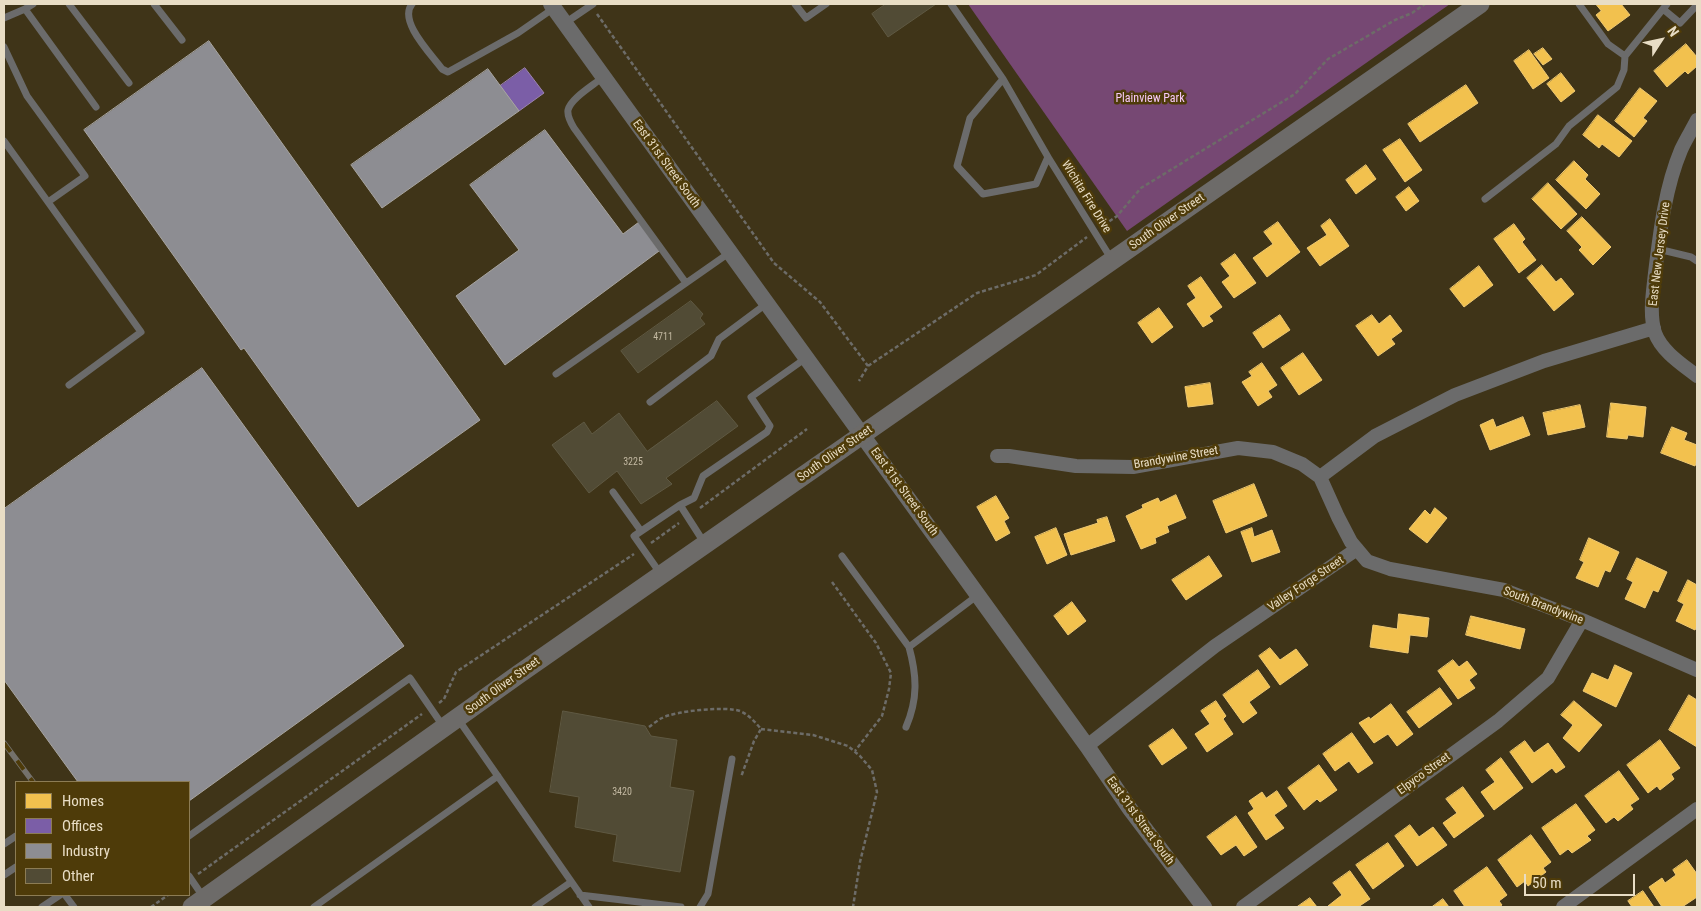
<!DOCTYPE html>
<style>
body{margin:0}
#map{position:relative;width:1701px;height:911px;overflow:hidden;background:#3f3418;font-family:"Roboto Condensed",sans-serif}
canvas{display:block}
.frame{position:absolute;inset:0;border:5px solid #e8ddc5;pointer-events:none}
.legend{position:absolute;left:15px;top:781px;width:175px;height:115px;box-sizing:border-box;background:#4e3b09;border:1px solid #8c7c54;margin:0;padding:6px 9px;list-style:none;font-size:15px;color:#e8ddc5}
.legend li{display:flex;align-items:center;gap:10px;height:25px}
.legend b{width:25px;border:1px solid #8c7c54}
.north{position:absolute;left:1636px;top:15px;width:50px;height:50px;-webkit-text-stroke:4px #4e3b09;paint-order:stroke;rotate:55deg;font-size:14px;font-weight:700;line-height:20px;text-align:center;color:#e8ddc5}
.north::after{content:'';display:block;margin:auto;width:18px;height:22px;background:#e8ddc5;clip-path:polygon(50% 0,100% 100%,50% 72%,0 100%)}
.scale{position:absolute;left:1524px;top:874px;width:111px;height:22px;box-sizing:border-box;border:2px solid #e8ddc5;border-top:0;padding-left:6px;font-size:15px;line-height:18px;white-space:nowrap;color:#e8ddc5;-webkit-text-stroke:4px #4e3b09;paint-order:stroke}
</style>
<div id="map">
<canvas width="1701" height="911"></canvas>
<div class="frame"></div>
<ul class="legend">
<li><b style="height:14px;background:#f2c14e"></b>Homes</li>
<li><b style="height:14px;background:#7b5ea7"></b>Offices</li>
<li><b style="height:14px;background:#8d8d92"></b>Industry</li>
<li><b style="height:14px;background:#514b35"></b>Other</li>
</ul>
<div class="north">N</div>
<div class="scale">50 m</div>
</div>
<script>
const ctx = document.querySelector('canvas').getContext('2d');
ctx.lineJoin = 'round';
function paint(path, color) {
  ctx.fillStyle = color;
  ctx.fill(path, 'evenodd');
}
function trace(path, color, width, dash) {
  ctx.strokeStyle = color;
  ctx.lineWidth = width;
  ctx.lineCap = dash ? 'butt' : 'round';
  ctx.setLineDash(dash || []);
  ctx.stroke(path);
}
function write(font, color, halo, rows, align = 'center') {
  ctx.font = font + ' "Roboto Condensed",sans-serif';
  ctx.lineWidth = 5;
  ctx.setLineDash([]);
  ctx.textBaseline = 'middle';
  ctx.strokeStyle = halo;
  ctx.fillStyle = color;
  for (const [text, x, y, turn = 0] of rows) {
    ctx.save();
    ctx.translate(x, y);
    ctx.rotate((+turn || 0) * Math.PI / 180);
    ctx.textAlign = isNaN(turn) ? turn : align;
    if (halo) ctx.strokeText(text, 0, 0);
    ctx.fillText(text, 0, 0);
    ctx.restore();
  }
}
paint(new Path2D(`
 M968,4h482l-323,227z`), '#764873');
const homes = new Path2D(`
 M1596,4h25l9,11 -22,16 -12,-16 5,-4z
 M1686,44l11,13v9l-9,8 -3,-3 -18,16 -13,-16z
 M1543,48l9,11 -9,6 -9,-11z
 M1529,50l20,28 -16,11 -19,-28z
 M1561,73l14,18 -14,11 -14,-18z
 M1466,85l12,18 -58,39 -12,-18z
 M1640,88l17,13 -14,17 4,3 -13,16 -19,-16z
 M1598,115l34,26 -13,16 -17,-13 -3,4 -16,-13z
 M1400,139l22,31 -17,12 -22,-32z
 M1574,161l14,14 -3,4 15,15 -14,15 -30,-29z
 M1366,165l10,14 -20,15 -10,-14z
 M1548,183l29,31 -16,15 -29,-30z
 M1409,187l10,14 -13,10 -10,-14z
 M1582,217l29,30 -18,18 -14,-15 3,-3 -15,-16z
 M1330,219l19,27 -29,20 -13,-18 20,-13 -6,-9z
 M1278,222l22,30 -33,25 -14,-19 20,-14 -9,-12z
 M1514,224l11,15 -3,3 14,18 -17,13 -25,-34z
 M1235,254l21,29 -22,15 -12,-16 8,-6 -9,-12z
 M1542,265l14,17 5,-4 13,16 -20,17 -27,-33z
 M1479,266l14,19 -29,22 -14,-18z
 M1201,277l21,30 -13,9 4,5 -10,6 -16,-23 9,-6 -8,-12z
 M1159,308l14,19 -21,16 -14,-20z
 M1280,315l10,15 -27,18 -10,-15z
 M1372,315l7,9 11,-9 12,16 -11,8 4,5 -17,12 -22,-30z
 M1303,353l19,27 -23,15 -18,-27z
 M1262,363l15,22 -9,6 4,6 -14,9 -16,-24 10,-6 -3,-4z
 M1210,383l3,21 -25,3 -3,-20z
 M1611,403l35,4 -3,30 -15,-2 -1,4 -20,-2z
 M1580,405l5,22 -37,8 -5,-22z
 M1523,417l7,18 -40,15 -10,-25 13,-6 3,8z
 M1672,427l15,6 -3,7 13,5v14l-2,7 -34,-13z
 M1254,484l13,32 -41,17 -13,-32z
 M1176,495l10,23 -19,8 2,6 -14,6 1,5 -15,6 -15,-33 17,-8 -1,-3 16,-7 2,4z
 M996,496l13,22 -5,3 6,12 -14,8 -19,-34z
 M1435,508l12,10 -20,25 -18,-14 16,-19 5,5z
 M1107,517l8,24 -44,14 -7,-21 34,-11 -1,-3z
 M1056,528l11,27 -20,9 -12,-27z
 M1252,528l2,9 18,-7 8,22 -28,10 -11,-30z
 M1589,538l30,14 -9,20 -5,-2 -7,17 -22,-9 8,-16 -4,-2z
 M1209,556l13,20 -36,24 -14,-20z
 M1637,558l30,14 -9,20 -5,-2 -8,18 -20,-9 8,-17 -6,-3z
 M1688,580l9,5v41l-2,4 -19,-9 8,-17 -6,-3z
 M1072,602l14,19 -18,14 -14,-19z
 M1399,614l30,4 -2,19 -17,-2 -2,18 -38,-6 3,-22 24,4z
 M1471,616l54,13 -5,20 -54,-14z
 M1270,648l10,12 16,-11 12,16 -28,20 -21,-29z
 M1453,660l6,7 8,-6 10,13 -8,6 6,8 -17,11 -20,-28z
 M1615,665l17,8 -16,34 -33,-16 9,-18 16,7z
 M1258,670l12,17 -21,15 8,11 -14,10 -20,-28z
 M1440,688l12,16 -33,24 -12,-16z
 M1689,695l8,5v47l-28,-17z
 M1216,701l10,15 -3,3 10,15 -26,18 -12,-18 15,-10 -9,-13z
 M1574,701l28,24 -23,27 -16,-14 10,-13 -12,-10z
 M1391,704l22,30 -16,12 -9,-12 -14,9 -15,-20 10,-6 1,2z
 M1173,729l14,19 -25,17 -13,-19z
 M1352,733l21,30 -15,10 -9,-12 -14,10 -12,-17z
 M1660,740l20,28 -9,6 3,5 -14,11 -3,-4 -9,7 -21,-28z
 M1525,741l9,12 14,-10 17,24 -9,6 -4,-5 -20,15 -22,-31z
 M1501,758l22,30 -29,22 -13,-18 14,-10 -9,-12z
 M1319,765l18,25 -17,12 -3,-3 -13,11 -16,-22z
 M1619,771l20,28 -9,6 3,4 -15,12 -4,-4 -8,6 -21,-27z
 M1463,787l21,29 -30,22 -11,-15 14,-10 -11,-14z
 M1277,791l10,15 -13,9 10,13 -18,12 -18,-27 6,-4 -5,-8 13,-9 4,6z
 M1576,804l19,26 -8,6 4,4 -19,13 -4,-4 -8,6 -18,-27z
 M1236,816l21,31 -13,9 -8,-11 -15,10 -14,-18z
 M1410,825l9,12 14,-10 14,18 -30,21 -22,-30z
 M1531,835l20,27 -8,6 3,4 -18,14 -3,-5 -8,6 -19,-27z
 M1388,843l16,23 -31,23 -17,-24z
 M1687,860l10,14v23l-15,10h-20l-13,-20 13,-9 3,5 11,-8 -3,-5z
 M1487,867l20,28 -8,6 3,4 -3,2h-34l-11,-16z
 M1350,871l20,28 -12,8h-29l-1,-1 14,-11 -9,-12z
 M1643,891l11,16h-22l-4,-6z
 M1310,898l7,9h-20z
 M1443,899l6,8h-17z`);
paint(homes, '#f2c14e');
trace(homes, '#efc972', 1);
const offices = new Path2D(`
 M525,68l19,25 -25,18 -19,-25z`);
paint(offices, '#7b5ea7');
trace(offices, '#9c84b0', 1);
const industry = new Path2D(`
 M209,41l271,379 -122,87 -114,-159 -3,2 -157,-220z
 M488,69l31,42 -137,97 -31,-43z
 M545,130l78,104 16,-12 20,29 -154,114 -49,-69 63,-46 -49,-65z
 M202,368l202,278 -215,155v-19h-111l-74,-102v-171z`);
paint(industry, '#8d8d92');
trace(industry, '#a8a5a1', 1);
const building = new Path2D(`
 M886,4h50l-48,33 -16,-23z
 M691,301l12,13 -3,4 5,6 -67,49 -17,-22z
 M717,401l21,25 -72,52 6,6 -31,20 -24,-33 -28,22 -37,-48 32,-23 8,12 27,-21 28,38z
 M563,711l82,15 6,10 26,4 -7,47 24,4 -14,81 -67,-11 4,-26 -42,-8 4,-30 -29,-5z`);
paint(building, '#514b35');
trace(building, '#5f5943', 1);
trace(new Path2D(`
 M597,14l177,249 46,39 48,64 -9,15
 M1104,225l13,-9 24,-28 154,-94 33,-35 67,-39 17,-7 13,-9
 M868,366l109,-73 59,-18 51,-38
 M700,508l107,-79
 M651,543l28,-20
 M832,582l44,61 15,30 -2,16 -7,27 -27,35
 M439,703l5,-4 12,-27 178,-118
 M649,727c4,-3 9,-7 13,-9 13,-7 64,-12 78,-7 9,4 15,11 21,18l-7,12 -13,36
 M761,729l52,6 35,11 12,10 12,14 5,22 -17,70 -7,45
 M198,874l224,-160
 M151,907l17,-12`), '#6d6c68', 2.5, [4, 2.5]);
trace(new Path2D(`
 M69,4l60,79
 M154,4l28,36
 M412,4c-14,17 19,50 30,65l6,3 70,-39 36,-25
 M795,4l11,14 20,-14
 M951,4l52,75 -33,39 -13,48 26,28 53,-10 12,-27 64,103
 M1579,4l29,40 17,12 42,-52
 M25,9l71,98
 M1663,9l17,14 17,-18
 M4,18l21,-9 8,-5
 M565,23l28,-19
 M4,47l23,49 58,80 -37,26 -44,-61
 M603,77c-9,8 -32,21 -35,33 -1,6 3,13 6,18l112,155
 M1003,79l45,78
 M1485,199l71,-55 13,-18 48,-39 7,-17 1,-14
 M48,202l93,130 -72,53
 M1658,249l33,8 6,4
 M556,374l173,-121
 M650,402l61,-46 8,-17 47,-35
 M613,492l28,39
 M680,505l25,39
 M842,556l67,91 69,-52
 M660,573l-26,-37 46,-31 14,-7 9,-22 64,-44 3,-6 -19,-29 55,-39
 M458,719l131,188
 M906,727c12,-28 11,-51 3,-80
 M189,836l221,-158 33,48
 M4,844l12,-8
 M4,875l12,-8
 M189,876l15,22
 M65,895l9,12
 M580,895l101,12
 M42,907l18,-12
 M314,907l184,-131
 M535,907l36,-25
 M700,907l8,-13 24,-135`), '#6b6b6b', 7);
trace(new Path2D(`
 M1697,120c-5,10 -11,19 -16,30 -16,38 -21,82 -26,123 -2,19 -6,41 0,60 7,19 28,32 42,43
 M997,456h12l67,10 57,1 105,-19 35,4 29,12 18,13 18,40 13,25 16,19 23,8 114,21 78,30 115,50
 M1320,477l55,-41 80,-41 89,-34 110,-33
 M1087,746l128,-100 142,-97
 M1243,907l255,-186 50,-43 34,-58
 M1563,907l134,-98`), '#6b6b6b', 14);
trace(new Path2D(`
 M551,4c178,248 357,494 536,742l43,63 74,98`), '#6b6b6b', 16);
trace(new Path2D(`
 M192,907l327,-233 961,-670`), '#6d6b69', 19);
const rail = new Path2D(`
 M4,743l29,39`);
trace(rail, '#74716b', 5.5);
trace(rail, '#4e3b09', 4, [11]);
write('10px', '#c2b8a1', null, [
 ["4711",663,337],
 ["3225",633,462],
 ["3420",622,792]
]);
write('12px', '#f7c9f8', '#4e3b09', [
 ["Plainview Park",1150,99]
]);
write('12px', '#e8ddc5', '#4e3b09', [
 ["East 31st Street South",666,164,54],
 ["Wichita Fire Drive",1086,197,58],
 ["South Oliver Street",1167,222,-35],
 ["East New Jersey Drive",1660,254,-83],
 ["South Oliver Street",835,454,-35],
 ["Brandywine Street",1176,458,-10],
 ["East 31st Street South",904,492,54],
 ["Valley Forge Street",1306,584,-34],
 ["South Brandywine",1543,606,21],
 ["South Oliver Street",503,686,-36],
 ["Elpyco Street",1424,774,-36],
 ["East 31st Street South",1140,821,54]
]);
</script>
